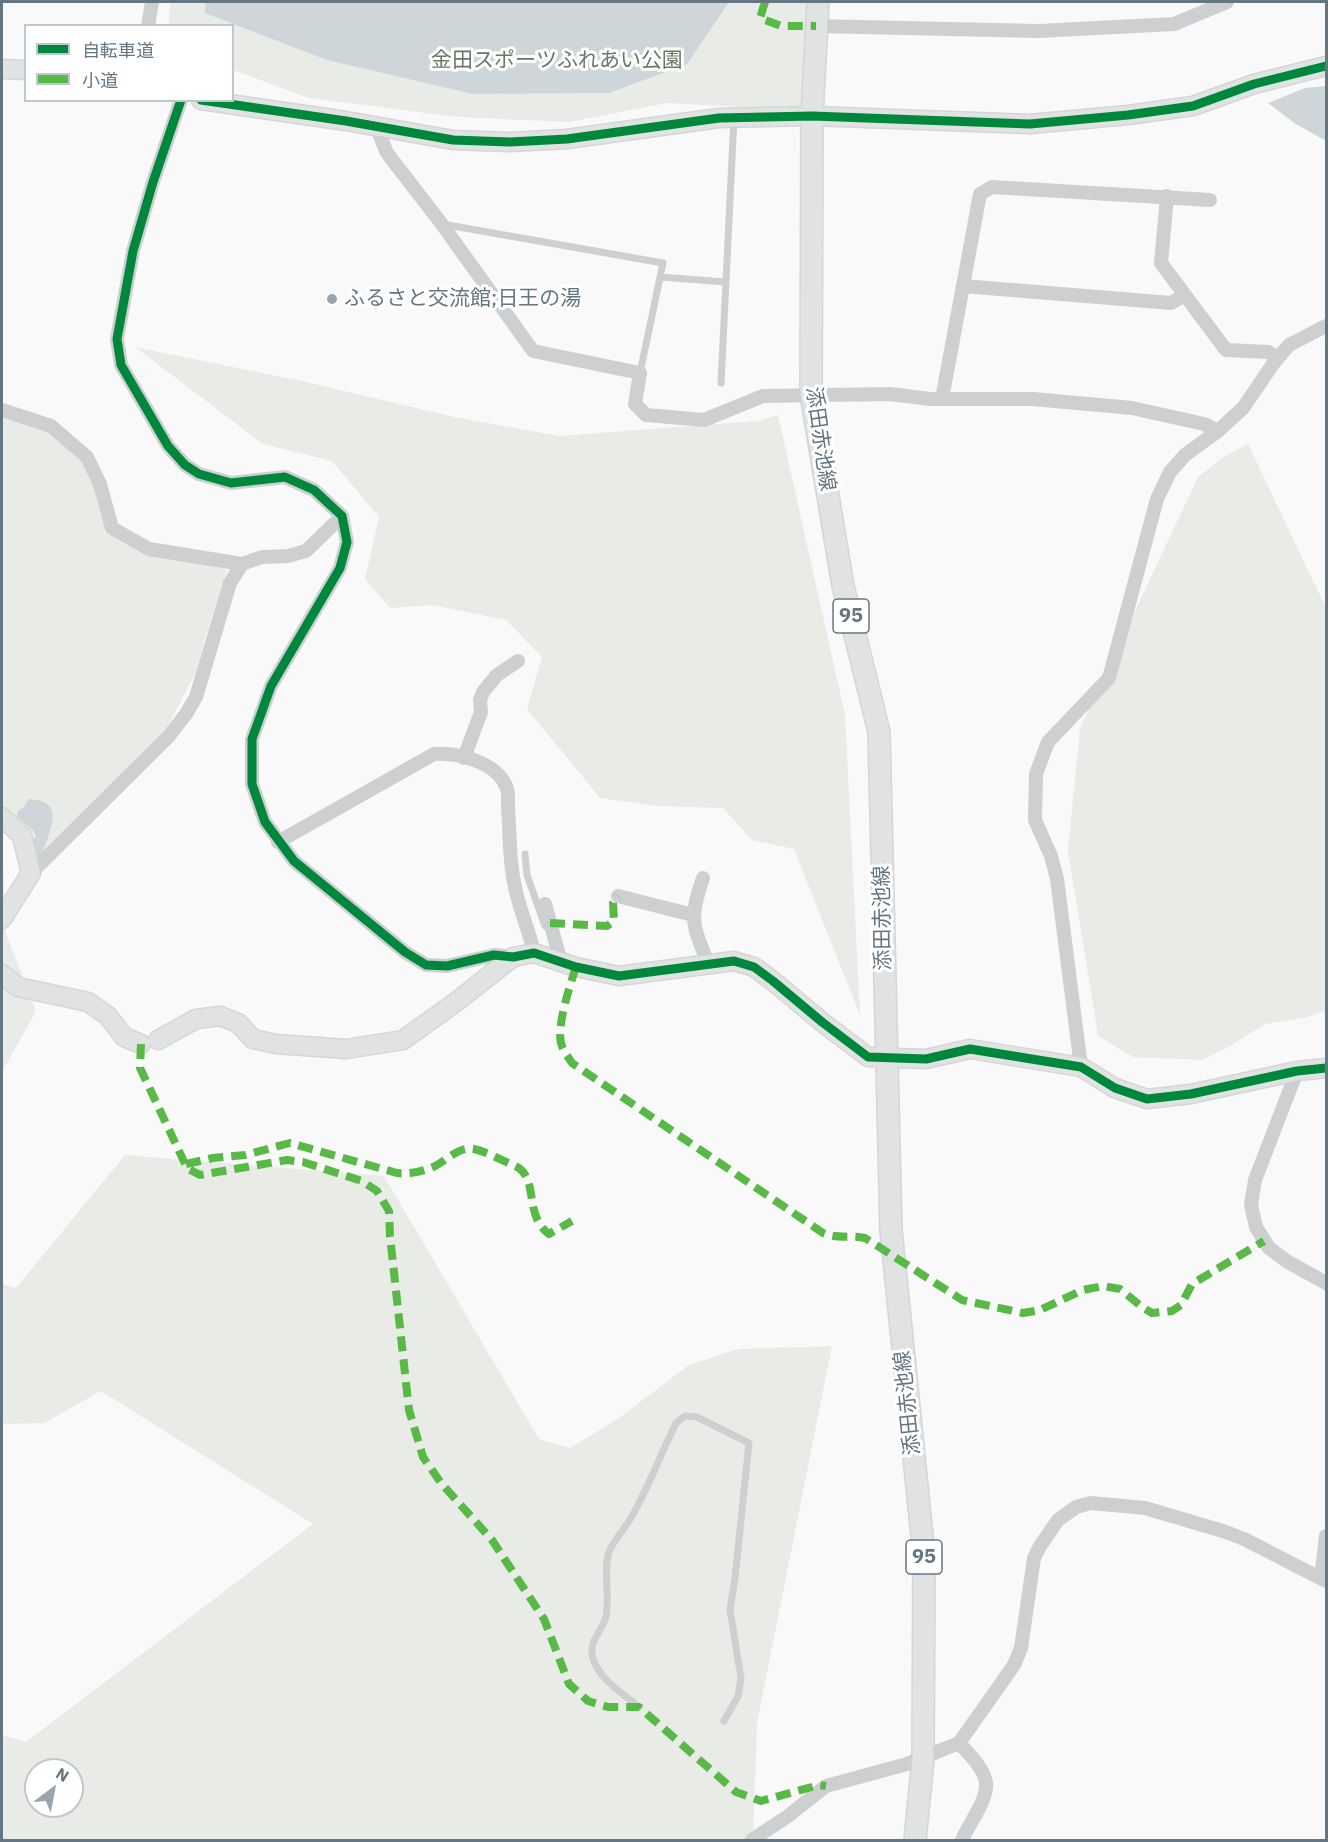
<!DOCTYPE html>
<meta charset="utf-8">
<style>
body{margin:0}
#map{position:relative;width:1328px;height:1842px;overflow:hidden;background:#f9f9f9;font-family:"IBM Plex Sans","Noto Sans JP",sans-serif}
canvas{display:block}
.frame{position:absolute;inset:0;border:3px solid #657683;pointer-events:none}
.legend{position:absolute;left:24px;top:24px;width:210px;height:78px;box-sizing:border-box;background:#fff;border:2px solid #c1c8cd;margin:0;padding:8px 10px;list-style:none;font-size:18px;color:#657683}
.legend li{display:flex;align-items:center;gap:12px;height:30px}
.legend b{width:30px;border:2px solid #c1c8cd}
.north{position:absolute;left:24px;top:1758px;width:60px;height:60px;box-sizing:border-box;background:#fff;border:2px solid #c1c8cd;border-radius:50%;rotate:32deg;font-size:16px;font-weight:700;line-height:24px;text-align:center;color:#657683}
.north::after{content:'';display:block;margin:auto;width:21px;height:27px;background:#99a4ac;clip-path:polygon(50% 0,100% 100%,50% 72%,0 100%)}
</style>
<div id="map">
<canvas width="1328" height="1842"></canvas>
<div class="frame"></div>
<ul class="legend">
<li><b style="height:8px;background:#00873e"></b>自転車道</li>
<li><b style="height:8px;background:#58b947"></b>小道</li>
</ul>
<div class="north">N</div>
</div>
<script>
const ctx = document.querySelector('canvas').getContext('2d');
ctx.lineJoin = 'round';
function paint(path, color) {
  ctx.fillStyle = color;
  ctx.fill(path, 'evenodd');
}
function trace(path, color, width, dash) {
  ctx.strokeStyle = color;
  ctx.lineWidth = width;
  ctx.lineCap = dash ? 'butt' : 'round';
  ctx.setLineDash(dash || []);
  ctx.stroke(path);
}
function write(font, color, halo, rows, align = 'center') {
  ctx.font = font + ' "IBM Plex Sans","Noto Sans JP",sans-serif';
  ctx.lineWidth = 6;
  ctx.setLineDash([]);
  ctx.textBaseline = 'middle';
  ctx.strokeStyle = halo;
  ctx.fillStyle = color;
  for (const [text, x, y, turn = 0] of rows) {
    ctx.save();
    ctx.translate(x, y);
    ctx.rotate((+turn || 0) * Math.PI / 180);
    ctx.textAlign = isNaN(turn) ? turn : align;
    if (halo) ctx.strokeText(text, 0, 0);
    ctx.fillText(text, 0, 0);
    ctx.restore();
  }
}
paint(new Path2D(`
 M170,2h638l-2,94 -6,14 -133,-7 -98,19 -112,-5 -148,-19 -76,-28 -1,-44h-63z
 M135,347l171,35 148,35 105,19 199,-15 20,-6 67,300 15,300 -66,-166 -42,-9 -29,-32 -67,-2 -56,-8 -73,-89 15,-52 -36,-37 -73,-15 -43,3 -25,-29 14,-62 -47,-56 -69,-17z
 M2,410l49,16 36,31 25,71 37,21 78,21 -22,68 -8,32 -30,58 -128,133 -37,-44z
 M1248,444l78,164v402l-18,7 -43,7 -33,21 -30,15 -69,-3 -35,-21 -30,-185 12,-123 118,-251 27,-21z
 M2,834l3,97 31,80 -34,61z
 M125,1155l259,21 155,263 31,9 49,-30 70,-53 49,-16 94,-3 -75,377 -4,117h-751v-105l24,7 287,-218 -212,-133 -57,32 -42,1v-140l14,4zM36,1770h36v36h-36z`), '#e8ebe6');
paint(new Path2D(`
 M206,2h523l-42,62 -78,29 -136,1 -146,-34 -122,-47z
 M1326,86v55l-30,-17 -28,-21 37,-15z
 M28,799c31,1 27,19 19,41 -3,7 -3,12 -9,17l-5,-2 -2,-12 5,-7 -3,-6 -16,-13v-5l8,-6z`), '#ced6d9');
const secondary = new Path2D(`
 M2,69l24,1
 M201,100l145,21 107,19 57,2 57,-3 152,-21 93,-2 218,8 98,-9 65,-9 61,-22 72,-18
 M2,817l20,19 9,37 -29,46
 M2,974l16,13 70,15 20,14 16,21 17,7
 M158,1040l38,-21 24,-3 18,7 15,16 23,5 70,5 57,-9 53,-38 57,-45 21,-4 42,14 43,9 115,-15 20,6 19,14 49,41 46,35 58,2 44,-10 111,18 34,21 32,11 44,-5 106,-23 29,-3`);
const primary = new Path2D(`
 M818,2l-6,114 -1,278 32,192 36,146 12,498 33,326 -1,203 -8,81`);
trace(secondary, '#d5d6d7', 21);
trace(primary, '#d5d6d7', 24);
trace(new Path2D(`
 M442,224l221,39 -23,110
 M660,277l66,5
 M721,383l13,-265
 M525,854l2,21 18,51
 M639,1707c-14,-12 -34,-24 -43,-41 -12,-24 5,-30 10,-50 4,-20 -3,-47 3,-64 5,-13 15,-22 22,-34 17,-30 30,-64 45,-95l9,-7 12,1 52,26 -14,135 -5,32 11,68 -3,18 -14,25`), '#cecfd0', 7);
trace(new Path2D(`
 M148,26l4,-24
 M816,26l223,5 135,-7 53,-22
 M181,100l-28,82 -20,69 -16,88 4,26 47,81 17,19 14,9 32,9 54,-6 29,13 28,26 5,26 -7,26 -69,118 -19,53v45l13,38 29,39 111,91 21,13 21,1 47,-11 19,2
 M376,126l11,27 54,70 92,128 107,22 -5,31 11,11 58,5 59,-24 127,-2 40,5h103l99,9 72,16 14,7
 M1167,196l-6,67 65,87 42,2 10,6
 M963,286l208,17 14,-8
 M942,399l38,-205 12,-7 218,13
 M2,410l49,16 36,31 13,27 12,44 37,21 93,15 20,-7 26,-1 18,-5 36,-35
 M464,758l17,-46 -1,-12 3,-8 14,-17 21,-14
 M278,842l156,-88c23,-2 62,8 72,32 3,6 2,16 2,22 2,25 1,50 6,74 4,25 15,47 20,71
 M31,873l138,-137 17,-22 10,-17 34,-114 12,-19
 M703,878c-14,41 -11,46 5,85
 M618,896l75,19
 M545,904l16,58
 M1081,1067l-24,-188 -6,-23 -16,-36 1,-46 12,-32 61,-64 48,-179 13,-27 15,-17 33,-24 25,-23 30,-44 16,-19 37,-19
 M1297,1071l-42,109 -4,25 5,22 13,21 19,14 38,21
 M1321,1578l5,-42
 M959,1743c10,11 25,25 27,40 2,17 -18,42 -24,57
 M752,1840l36,-24 38,-30 81,-22 52,-21 55,-78 7,-17 13,-90 6,-12 18,-26 18,-13 15,-4 54,5 78,23 21,8 82,42`), '#cecfd0', 14);
trace(secondary, '#e1e2e2', 18);
trace(primary, '#e1e2e2', 21);
trace(new Path2D(`
 M765,2l-5,16 21,8h35
 M550,923l57,3 7,-5 -1,-18 5,-7
 M576,967c-6,18 -21,63 -14,79 2,6 7,12 10,17l251,170c14,6 27,2 42,5l97,62 61,13 17,-3 43,-20 20,-4 17,3 22,18 10,6 20,-2 9,-6 11,-21 72,-43
 M141,1044l-1,24 47,100 13,7 87,-15 16,2 59,19 15,10 12,20 1,25 19,174 14,47 18,26 51,57 52,79 25,65 19,17 20,6h31l97,85 25,9 58,-16 7,1
 M186,1164l27,-6 32,-3 45,-12 107,30c13,1 24,-1 36,-6 13,-6 26,-21 41,-18 13,3 27,11 39,16 28,11 9,49 36,69l23,-13`), '#58b947', 8, [15, 8]);
trace(new Path2D(`
 M181,100l-28,82 -20,69 -16,88 4,26 47,81 17,19 14,9 32,9 54,-6 29,13 28,26 5,26 -7,26 -69,118 -19,53v45l13,38 29,39 111,91 21,13 21,1 47,-11 19,2 21,-4 42,14 43,9 115,-15 20,6 19,14 49,41 46,35 58,2 44,-10 111,18 34,21 32,11 44,-5 106,-23 29,-3
 M201,100l145,21 107,19 57,2 57,-3 152,-21 93,-2 218,8 98,-9 65,-9 61,-22 72,-18`), '#00873e', 9);
for (const [x, y, r, color] of [
 [332,299,6,"#99a4ac"]
]) {
  const dot = new Path2D();
  dot.arc(x, y, r, 0, 2 * Math.PI);
  ctx.fillStyle = color;
  ctx.fill(dot);
  trace(dot, '#fff', 2);
}
for (const [x, y, w] of [
 [851,616,36],
 [924,1557,36]
]) {
  const box = new Path2D();
  box.roundRect(x - w / 2, y - 17, w, 34, 4.5);
  ctx.fillStyle = '#fff';
  ctx.fill(box);
  trace(box, '#657683', 1.5);
}
write('bold 20px', '#657683', null, [
 ["95",851,616],
 ["95",924,1557]
]);
write('21px', '#687a64', '#fff', [
 ["金田スポーツふれあい公園",557,61]
]);
write('21px', '#657683', '#fff', [
 ["ふるさと交流館;日王の湯",344,299]
], 'left');
write('21px', '#657683', '#fff', [
 ["添田赤池線",820,439,82],
 ["添田赤池線",883,918,-91],
 ["添田赤池線",908,1403,-96]
]);
</script>
